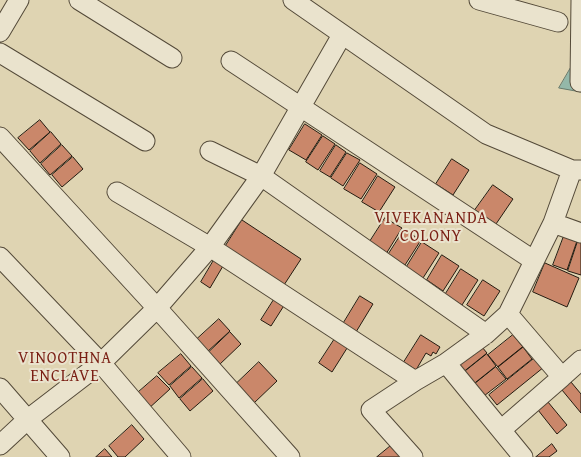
<!DOCTYPE html>
<style>
body{margin:0}
canvas{display:block;background:#dfd4b2}
</style>
<canvas width="581" height="457"></canvas>
<script>
const ctx = document.querySelector('canvas').getContext('2d');
ctx.lineJoin = 'round';
function paint(path, color) {
  ctx.fillStyle = color;
  ctx.fill(path, 'evenodd');
}
function trace(path, color, width, dash) {
  ctx.strokeStyle = color;
  ctx.lineWidth = width;
  ctx.lineCap = dash ? 'butt' : 'round';
  ctx.setLineDash(dash || []);
  ctx.stroke(path);
}
function write(font, color, halo, rows, align = 'center') {
  ctx.font = font + ' "Gentium Book Plus",serif';
  ctx.lineWidth = 4;
  ctx.setLineDash([]);
  ctx.textBaseline = 'middle';
  ctx.strokeStyle = halo;
  ctx.fillStyle = color;
  for (const [text, x, y, turn = 0] of rows) {
    ctx.save();
    ctx.translate(x, y);
    ctx.rotate((+turn || 0) * Math.PI / 180);
    ctx.textAlign = isNaN(turn) ? turn : align;
    if (halo) ctx.strokeText(text, 0, 0);
    ctx.fillText(text, 0, 0);
    ctx.restore();
  }
}
const water = new Path2D(`
 M581,50v42l-22,-4z`);
paint(water, '#94b8a9');
trace(water, '#687a6c', 1);
const building = new Path2D(`
 M40,120l10,12 -21,18 -11,-12z
 M305,124l17,11 -16,25 -17,-10z
 M51,132l10,12 -21,19 -10,-12z
 M323,136l12,8 -17,26 -12,-8z
 M62,145l10,11 -22,19 -9,-11z
 M336,145l10,7 -16,25 -10,-6z
 M347,153l13,7 -17,26 -12,-8z
 M73,157l10,12 -21,18 -10,-12z
 M452,159l17,11 -16,25 -17,-11z
 M360,163l17,11 -16,25 -17,-10z
 M378,176l17,11 -16,25 -17,-10z
 M493,185l20,14 -17,25 -21,-14z
 M385,218l17,10 -16,26 -17,-11z
 M242,220l59,39 -17,26 -59,-38z
 M404,230l17,10 -16,25 -17,-10z
 M564,236l13,5 -10,29 -14,-5z
 M578,241l3,1v33l-13,-4z
 M422,242l17,11 -16,25 -17,-10z
 M442,255l17,11 -16,25 -16,-11z
 M214,260l9,6 -13,22 -9,-6z
 M545,263l34,15 -12,29 -34,-15z
 M461,269l17,11 -16,25 -17,-10z
 M483,280l17,11 -16,25 -17,-11z
 M360,296l13,8 -17,28 -13,-8z
 M275,298l10,6 -14,22 -10,-6z
 M219,319l11,12 -23,21 -11,-12z
 M230,332l11,12 -22,21 -12,-11z
 M421,335l19,12 -4,7 -3,-2 -2,4 -5,-3 -10,17 -12,-8z
 M513,335l10,12 -25,20 -10,-12z
 M336,337l13,8 -17,27 -13,-9z
 M477,341l10,12 -25,20 -9,-12z
 M523,347l9,12 -25,20 -9,-12z
 M181,354l10,12 -22,19 -11,-12z
 M487,354l9,12 -25,20 -9,-12z
 M536,357l8,10 -47,38 -8,-10z
 M259,362l18,19 -23,22 -18,-19z
 M192,367l10,11 -23,20 -9,-12z
 M496,367l10,12 -26,20 -9,-12z
 M157,376l13,13 -23,21 -13,-14z
 M203,379l10,12 -23,20 -10,-12z
 M571,382l10,12v19l-19,-23z
 M548,402l19,23 -10,9 -19,-24z
 M132,425l12,14 -19,18h-7l-9,-11z
 M393,444l10,13h-26z
 M552,444l5,7 -8,6h-13z
 M105,449l7,8h-16z`);
paint(building, '#ca876a');
trace(building, '#251c11', 1);
const minor = new Path2D(`
 M79,0l93,58
 M293,0l193,134 86,36
 M479,0l79,22
 M0,32l19,-32
 M0,53l145,88
 M231,61l302,199
 M580,82l1,-82
 M0,137l157,171 133,149
 M210,151l51,25 225,158
 M117,192l93,55 205,134 31,-18 77,94
 M553,223l28,10
 M0,257l101,106 80,94
 M446,363l40,-29 22,-20 45,-91 19,-53h9
 M562,377l19,-17
 M0,388l60,69
 M501,430l61,-53 -54,-63
 M0,445l28,-26 73,-56 56,-55 53,-61 51,-71 81,-141
 M413,457l-42,-47 44,-29`);
trace(minor, '#544a39', 21);
trace(minor, '#eae3cd', 19);
ctx.letterSpacing = '1px';
write('16px', '#7a1f14', '#eae3cd', [
 ["VIVEKANANDA",431,219],
 ["COLONY",431,237],
 ["VINOOTHNA",65,359],
 ["ENCLAVE",65,377]
]);
ctx.letterSpacing = '0px';
</script>
